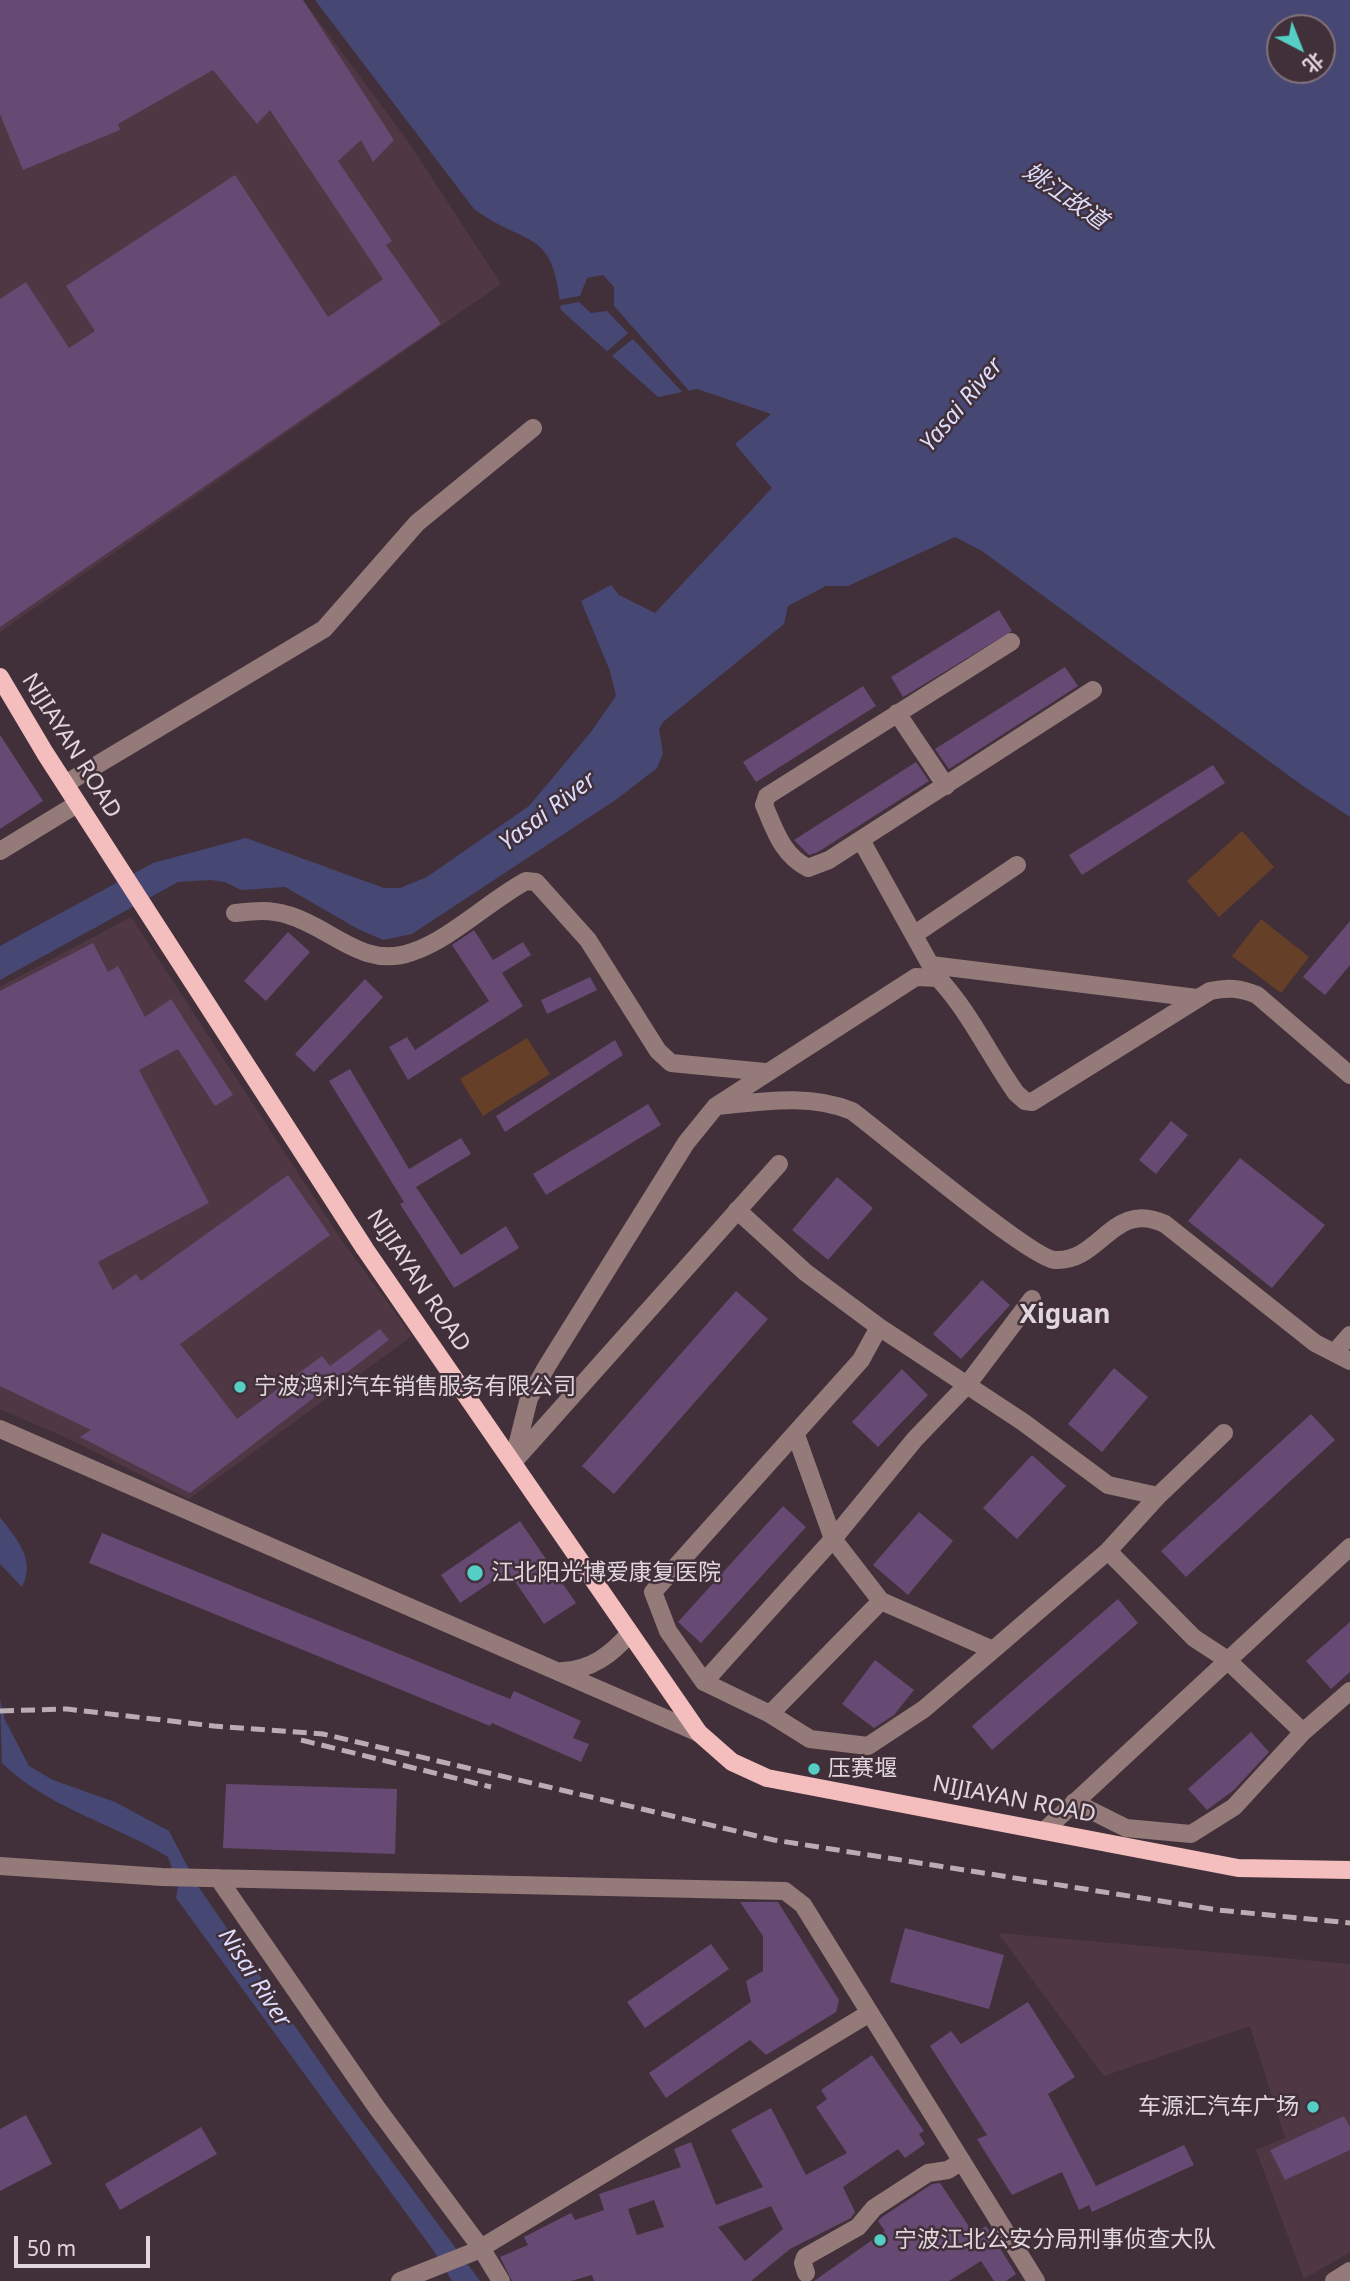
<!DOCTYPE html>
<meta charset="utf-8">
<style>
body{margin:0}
#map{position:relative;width:1350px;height:2281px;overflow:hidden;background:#413039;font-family:"Noto Sans","Noto Sans SC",sans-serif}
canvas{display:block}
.north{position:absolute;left:1266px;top:14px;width:70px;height:70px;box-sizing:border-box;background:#413039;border:2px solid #81727a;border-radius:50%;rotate:138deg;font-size:19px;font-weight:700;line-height:28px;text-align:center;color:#e1d6db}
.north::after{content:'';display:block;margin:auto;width:24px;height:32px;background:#55cec5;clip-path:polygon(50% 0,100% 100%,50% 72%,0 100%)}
.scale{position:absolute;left:14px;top:2236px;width:136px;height:32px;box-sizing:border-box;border:4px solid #e1d6db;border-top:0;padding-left:9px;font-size:21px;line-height:24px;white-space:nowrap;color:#e1d6db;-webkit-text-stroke:5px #413039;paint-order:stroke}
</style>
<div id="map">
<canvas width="1350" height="2281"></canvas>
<div class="north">北</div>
<div class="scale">50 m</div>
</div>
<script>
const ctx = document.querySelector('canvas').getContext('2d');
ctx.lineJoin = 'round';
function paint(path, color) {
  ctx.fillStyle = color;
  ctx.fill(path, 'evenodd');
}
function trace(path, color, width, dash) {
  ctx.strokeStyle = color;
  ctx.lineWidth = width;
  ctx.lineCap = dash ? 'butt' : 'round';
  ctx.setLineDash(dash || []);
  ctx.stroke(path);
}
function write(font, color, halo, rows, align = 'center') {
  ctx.font = font + ' "Noto Sans","Noto Sans SC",sans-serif';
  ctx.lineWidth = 5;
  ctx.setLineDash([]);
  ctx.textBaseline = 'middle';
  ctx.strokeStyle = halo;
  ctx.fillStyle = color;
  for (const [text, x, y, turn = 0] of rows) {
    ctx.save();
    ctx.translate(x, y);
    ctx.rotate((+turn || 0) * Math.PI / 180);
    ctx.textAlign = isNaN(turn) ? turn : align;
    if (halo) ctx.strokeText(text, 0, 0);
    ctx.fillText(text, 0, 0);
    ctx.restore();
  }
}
paint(new Path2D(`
 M0,0h299l12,11 96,129 94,144 -501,348z
 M131,917l210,322 71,97 -223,163 -122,-61 -67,-29v-422z
 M998,1933l352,31v288l-46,27 -48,-129 29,-12 -35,-112 -146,50z`), '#4f3844');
paint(new Path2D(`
 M1242,831l32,36 -55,50 -32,-36z
 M1261,919l48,38 -28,36 -49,-37z
 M527,1038l23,36 -67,42 -23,-37z`), '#663f29');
paint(new Path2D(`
 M315,0h1035v817l-47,-31 -321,-235 -27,-14 -107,49h-22l-38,20 -4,18 -121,98 -4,7 4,24 -6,15 -40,31 -205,135 -29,6 -25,-11 -73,-42 -44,3 -16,-8 -14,-2 -33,2 -178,98v-34l153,-83 93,-25 138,50h16l27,-11 102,-71 62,-74 25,-36 -6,-25 -29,-70 30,-16 8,10 36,18 117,-125 -37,-44 36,-30 -74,-25 -39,8 -97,-87c-8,-84 -32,-61 -87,-101zM1280,28h42v42h-42z
 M0,1517c17,23 36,42 22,70l-22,-23z
 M0,1699l5,21 24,46 24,14 62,22 54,29 28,54 145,209 138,187h-28l-19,-31 -257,-352 2,-11 -10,-30c-55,-34 -119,-48 -166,-94z`), '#474773');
paint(new Path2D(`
 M603,275l11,12v19l78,88 -7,1 -52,-56 -24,19 -5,-4 24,-21 -21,-22 -16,2 -12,-11 -22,4v-6l23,-4 7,-18z`), '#413039');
paint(new Path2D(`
 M0,0h303l91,140 -21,22 -12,-22 -23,21 54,80 -6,4 55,79 -441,303v-328l26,-17 43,66 26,-17 -29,-45 169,-111 93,142 55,-38 -113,-169 -13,14 -44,-54 -95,54 2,6 -97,40 -23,-56z
 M999,610l13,21 -109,66 -12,-20z
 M1065,667l13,19 -129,83 -14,-20z
 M863,686l13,20 -120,76 -13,-20z
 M0,735l43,66 -43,28z
 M916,762l13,19 -111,71 -9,3 -15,-15z
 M1213,765l12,18 -143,92 -13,-20z
 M1350,921v44l-25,30 -22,-18z
 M474,930l19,30 30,-18 8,13 -29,18 21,33 -115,74 -19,-33 18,-10 8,13 74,-49 -37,-56z
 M288,932l22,20 -44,49 -22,-20z
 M93,943l15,29 10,-6 27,51 26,-18 62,96 -18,11 -37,-57 -39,21 70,133 -111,59 15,28 23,-16 5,7 147,-106 42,60 -150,109 57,75 85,-63 8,10 50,-37 9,11 -199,153 -110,-56 11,-7 -91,-44v-395z
 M590,977l7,13 -50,24 -6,-14z
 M365,979l18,18 -69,75 -19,-18z
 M615,1040l8,15 -118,77 -9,-16z
 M350,1069l59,100 52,-31 10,16 -55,33 45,68 45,-29 13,22 -65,40 -54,-84 4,-2 -75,-121z
 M648,1104l13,21 -115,70 -13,-21z
 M1171,1121l17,14 -32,39 -17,-14z
 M1240,1158l85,67 -53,63 -84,-67z
 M837,1177l36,31 -45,52 -36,-30z
 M982,1280l28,25 -49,54 -28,-25z
 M736,1291l32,28 -154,175 -32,-28z
 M1114,1368l34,29 -46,55 -34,-28z
 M902,1369l26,26 -50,52 -26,-25z
 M1311,1414l24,26 -149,137 -25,-26z
 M1032,1455l34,31 -49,53 -34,-31z
 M783,1506l23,21 -105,116 -23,-21z
 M919,1512l34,29 -45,54 -35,-30z
 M520,1521l56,82 -32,21 -36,-53 -48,32 -19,-28z
 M102,1533l408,166 4,-8 67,30 -8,17 16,6 -8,18 -89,-39 -2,3 -401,-163z
 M1118,1599l20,24 -146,127 -20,-24z
 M1350,1622v50l-19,17 -25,-28z
 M875,1660l39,30 -20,25 -20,13 -32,-24z
 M1251,1732l18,20 -35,38 -27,20 -19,-21z
 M226,1784l171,5 -2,65 -172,-6z
 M740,1902h38l61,98 -3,12 -70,43 -16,-15 -84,58 -17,-25 102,-71 -5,-21 17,-10v-35z
 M905,1928l99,27 -15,54 -99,-27z
 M711,1944l18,25 -84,59 -18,-26z
 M1028,2002l47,75 -27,17 48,92 88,-41 10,20 -102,47 -3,-7 -10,5 -17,-38 -50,23 -35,-56 10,-4 -57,-89 21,-15 10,13z
 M872,2055l52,76 -5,3 6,10 -20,14 -7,-9 -55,38 12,25 -4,6 -61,31 -39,32h-157l-2,-6 -21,6h-59l-12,-24 28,-12 -4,-8 47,-24 4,7 29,-10 -5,-16 82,-27 -7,-18 17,-7 25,63 47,-18 -32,-57 40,-22 35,67 41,-22 -31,-46 11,-8 -6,-9zM654,2200l10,27 -27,8 -9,-26zM771,2206l12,23 -38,32 -27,-34z
 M26,2115l26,49 -52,27v-62z
 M1344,2116l6,11v23l-65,30 -15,-30z
 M201,2127l16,27 -97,56 -15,-26z
 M940,2183l34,51 12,-8 30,48 -10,7h-12l-13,-20 -32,20h-135l71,-50 -7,-10 4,-4 50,-33z`), '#664a73');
trace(new Path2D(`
 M1011,642l-244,154 -3,9c11,25 18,50 44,63l21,-8 264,-170
 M897,713l49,73
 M65,784l259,-155 93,-106 116,-95
 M861,840l75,135
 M0,851l77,-47
 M235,913c19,-2 34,-4 53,2 43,12 75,55 124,37 39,-13 77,-51 114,-71l10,1 52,58 70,111 13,12 94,9
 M915,934l102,-69
 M931,965l266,33
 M716,1106c44,-4 93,-13 136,5 31,23 179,148 203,149 47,2 57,-61 110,-36l150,119 35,18
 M737,1210l68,62 74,55 144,95 85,63 50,11
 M879,1327l-18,33 -208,232 15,39 36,51 66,32 40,25 58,7 56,-37 69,-59
 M1335,1352l15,-17
 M0,1429l699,304
 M796,1435l37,104 48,62 112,49 115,-99 50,-55 66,-63
 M515,1460l264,-296
 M513,1462l16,-64 18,-32 139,-223 30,-37 200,-129 22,1c32,34 51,77 78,115l9,8 7,1 178,-111c18,-4 30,-3 47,4l93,80
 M1108,1551l86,87 32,21 77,73
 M562,1671c29,-1 49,-16 68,-38
 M704,1682l129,-143 82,-100 52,-54 65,-86
 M770,1714l111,-113
 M1074,1802l52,26 65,6 43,-27 69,-75 47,-41
 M1044,1831l306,-284
 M0,1866l162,11 623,14 18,14 233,376
 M218,1878l159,230 104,140 20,33
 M806,2273l-3,-10 2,-6 53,-30 16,-19 54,-35 20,-3 14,-9
 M400,2281l76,-30 392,-237
 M1334,2281l16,-10`), '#957a7a', 18);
trace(new Path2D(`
 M0,677l45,76 320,496 334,484 33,29 35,16 471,90 112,2`), '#f4bdbe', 18);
trace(new Path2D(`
 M0,1711l67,-2 147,17 109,8 451,106 444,70 132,13
 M301,1740l190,47`), '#b9adb3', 5, [14, 7]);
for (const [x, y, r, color] of [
 [240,1387,7,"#55cec5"],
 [475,1573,9,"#55cec5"],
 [814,1769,7,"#55cec5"],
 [1313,2107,7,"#55cec5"],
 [880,2240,7,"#55cec5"]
]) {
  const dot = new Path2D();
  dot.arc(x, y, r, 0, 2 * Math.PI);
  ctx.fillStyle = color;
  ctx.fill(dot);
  trace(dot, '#413039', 2.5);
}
write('23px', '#e1d6db', '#413039', [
 ["NIJIAYAN ROAD",71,746,58],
 ["NIJIAYAN ROAD",418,1281,56],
 ["NIJIAYAN ROAD",1014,1800,11]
]);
write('23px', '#e1d6db', '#413039', [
 ["宁波鸿利汽车销售服务有限公司",254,1387],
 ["江北阳光博爱康复医院",491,1573],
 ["压赛堰",828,1769],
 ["车源汇汽车广场",1299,2107,"right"],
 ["宁波江北公安分局刑事侦查大队",894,2240]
], 'left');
write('italic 24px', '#dbdcfb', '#413039', [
 ["姚江故道",1065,197,35],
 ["Yasai River",962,405,-50],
 ["Yasai River",548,812,-37],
 ["Nisai River",254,1978,57]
]);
write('bold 26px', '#e1d6db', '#413039', [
 ["Xiguan",1065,1316]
]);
</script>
